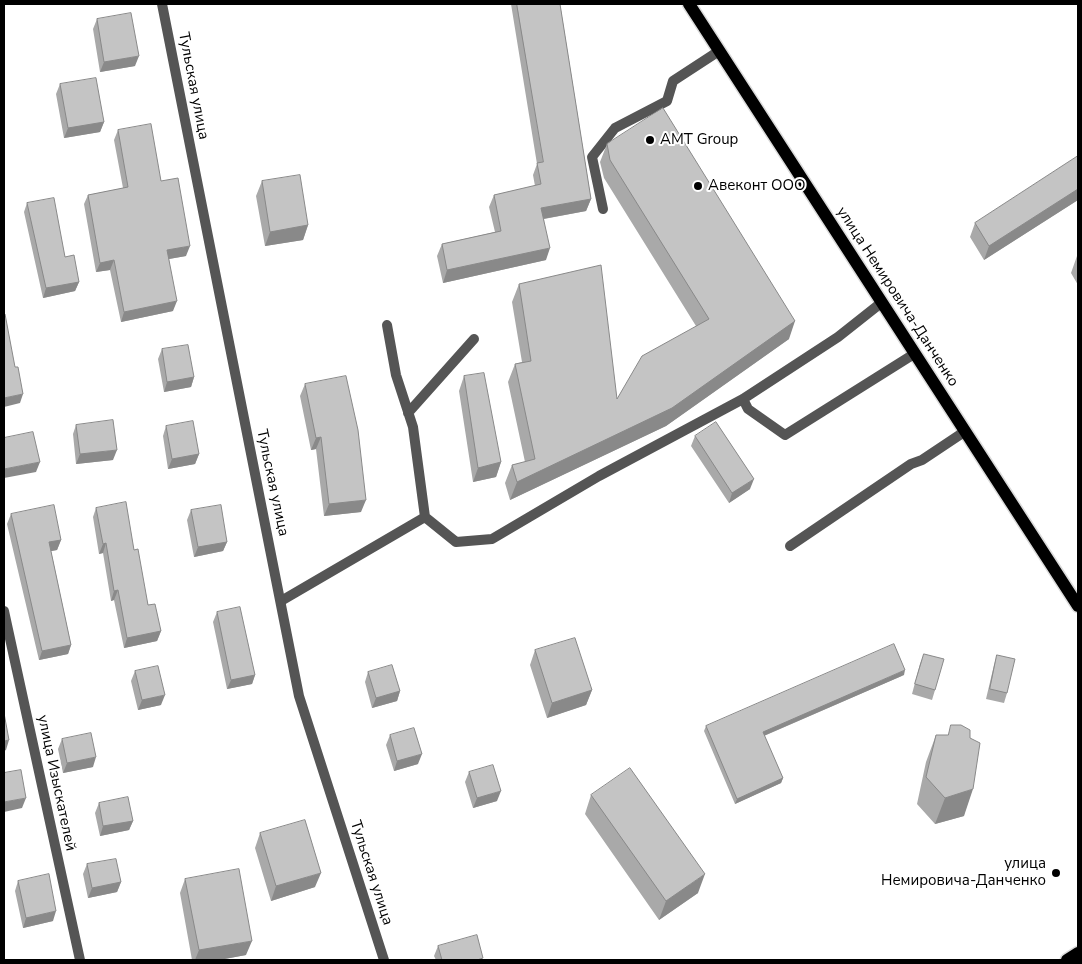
<!DOCTYPE html>
<meta charset="utf-8">
<style>
body{margin:0}
#map{position:relative;width:1082px;height:964px;overflow:hidden;background:#fff;font-family:"Nunito Sans",sans-serif}
canvas{display:block}
.frame{position:absolute;inset:0;border:5px solid #000;pointer-events:none}
</style>
<div id="map">
<canvas width="1082" height="964"></canvas>
<div class="frame"></div>
</div>
<script>
const ctx = document.querySelector('canvas').getContext('2d');
ctx.lineJoin = 'round';
function trace(path, color, width, dash) {
  ctx.strokeStyle = color;
  ctx.lineWidth = width;
  ctx.lineCap = dash ? 'butt' : 'round';
  ctx.setLineDash(dash || []);
  ctx.stroke(path);
}
function paint(path, color) {
  ctx.fillStyle = color;
  ctx.fill(path, 'evenodd');
}
function write(font, color, halo, rows, align = 'center') {
  ctx.font = font + ' "Nunito Sans",sans-serif';
  ctx.lineWidth = 4;
  ctx.setLineDash([]);
  ctx.textBaseline = 'middle';
  ctx.strokeStyle = halo;
  ctx.fillStyle = color;
  for (const [text, x, y, turn = 0] of rows) {
    ctx.save();
    ctx.translate(x, y);
    ctx.rotate((+turn || 0) * Math.PI / 180);
    ctx.textAlign = isNaN(turn) ? turn : align;
    if (halo) ctx.strokeText(text, 0, 0);
    ctx.fillText(text, 0, 0);
    ctx.restore();
  }
}
const primary = new Path2D(`
 M689,4l389,602
 M1067,960l11,-7`);
trace(primary, '#dbdbdb', 15);
trace(new Path2D(`
 M603,209l-11,-52 23,-29 52,-27 6,-20 46,-30
 M387,325l9,50 17,52 12,90 31,25 36,-3 107,-63 144,-77 95,-62 43,-34
 M743,399l5,10 37,26 129,-81
 M408,413l66,-74
 M790,546l121,-82 11,-4 42,-28
 M281,601l144,-84`), '#555', 10);
trace(new Path2D(`
 M162,4l137,692 85,264
 M4,611l76,349`), '#555', 10);
trace(primary, '#000', 12);
paint(new Path2D(`
 M511,4h49l31,195 -5,12 -42,8 2,41 -103,23 -6,-27 5,-12 53,-12 -6,-25 5,-12 41,-9 -2,-11 4,-11z
 M97,19l38,47 -35,6 -7,-43z
 M60,84l44,38 -4,10 -36,6 -8,-44z
 M118,130l43,51 25,75 -17,3 4,52 -52,11 -11,-52 -14,2 -12,-68 4,-9 35,-7 -9,-48z
 M607,144l182,195 -123,87 -156,74 -5,-17 7,-18 13,-3 -17,-80 7,-18 7,-2 -10,-60 7,-18 98,115 79,-73 -92,-148 -4,-16z
 M1078,156v44l-94,60 -14,-23 5,-14z
 M262,181l46,44 -5,15 -38,6 -9,-50z
 M27,203l38,54 14,25 -4,9 -32,7 -19,-86z
 M1078,255v30l-7,-12 6,-17z
 M162,349l32,28 -3,10 -27,5 -6,-33z
 M464,376l37,86 -5,15 -23,5 -14,-91z
 M305,384l56,128 -37,4 -8,-67 -5,1 -11,-54z
 M76,425l37,35 -37,4 -3,-30z
 M166,426l33,28 -4,10 -27,5 -5,-33z
 M695,436l55,53 -21,14 -38,-57z
 M96,508l38,42 14,55 13,26 -4,10 -33,7 -10,-48 -3,1 -8,-48 -4,1 -6,-37z
 M191,510l36,32 -4,9 -29,6 -7,-37z
 M11,514l50,26 -4,10 -6,1 20,94 -3,9 -29,6 -32,-136z
 M217,612l38,63 -3,9 -25,5 -14,-67z
 M535,650l57,40 -6,15 -39,13 -17,-53z
 M924,654l11,36 -3,10 -20,-6 8,-30z
 M997,655l10,38 -3,10 -18,-4 8,-34z
 M135,671l26,34 -23,5 -7,-29z
 M368,672l32,19 -3,10 -25,7 -7,-26z
 M904,675l-140,61 19,42 -2,5 -46,21 -31,-73 2,-5z
 M390,735l28,29 -24,7 -8,-26z
 M936,735l34,3 -6,78 -29,8 -18,-20 9,-42z
 M62,739l31,28 -30,6 -5,-24z
 M469,772l28,29 -24,7 -8,-26z
 M591,795l107,98 -39,27 -74,-106z
 M99,803l34,18 -4,9 -29,6 -5,-23z
 M260,833l55,54 -44,14 -16,-53z
 M87,864l34,18 -4,10 -29,6 -5,-24z
 M185,879l61,76 -27,5h-27l-12,-67z
 M18,881l35,40 -30,7 -8,-37z
 M438,946l45,14h-47l-2,-4z`), '#a9a9a9');
paint(new Path2D(`
 M139,56l-4,10 -35,6 4,-10z
 M104,122l-4,10 -36,6 4,-10z
 M1078,189v11l-94,60 5,-14z
 M591,199l-5,12 -49,9 4,-12z
 M308,225l-5,15 -38,6 5,-14z
 M190,246l-4,10 -23,4 4,-10z
 M550,248l-4,12 -103,23 4,-13z
 M114,260l-4,10 -14,2 4,-9z
 M79,282l-4,9 -32,7 3,-10z
 M177,301l-4,10 -52,11 3,-10z
 M795,321l-6,18 -123,87 -156,74 7,-18z
 M194,377l-3,10 -27,5 3,-10z
 M23,394l-3,9 -16,4v-9z
 M321,437l-5,12 -5,1 5,-12z
 M117,450l-4,10 -37,4 4,-10z
 M199,454l-4,10 -27,5 4,-10z
 M40,462l-4,10 -32,6v-9z
 M501,462l-5,15 -23,5 5,-14z
 M754,479l-4,10 -21,14 3,-10z
 M366,500l-5,12 -37,4 5,-12z
 M61,540l-4,10 -11,2 3,-10z
 M227,542l-4,9 -29,6 4,-10z
 M106,543l-3,10 -4,1 4,-10z
 M118,590l-4,10 -3,1 3,-10z
 M161,631l-4,10 -33,7 3,-10z
 M71,645l-3,9 -29,6 3,-9z
 M905,670l-1,5 -143,62 2,-5z
 M255,675l-3,9 -25,5 4,-9z
 M592,690l-6,15 -39,13 5,-15z
 M400,691l-3,10 -25,7 4,-10z
 M165,695l-4,10 -23,5 4,-10z
 M9,740l-3,10 -2,1v-10z
 M422,754l-4,10 -24,7 3,-10z
 M96,757l-3,10 -30,6 4,-10z
 M783,778l-2,5 -46,21 2,-5z
 M973,789l-9,27 -29,8 10,-26z
 M501,791l-4,10 -24,7 4,-10z
 M26,798l-4,10 -18,4v-10z
 M133,821l-4,9 -29,6 3,-10z
 M321,873l-6,14 -44,14 5,-15z
 M705,874l-7,19 -39,27 7,-19z
 M121,882l-4,10 -29,6 4,-10z
 M56,911l-3,10 -30,7 3,-10z
 M252,941l-6,14 -27,5h-24l4,-10z`), '#898989');
const building = new Path2D(`
 M517,4h43l31,195 -50,9 9,40 -103,22 -5,-26 59,-13 -7,-36 47,-11 -4,-21 6,-1z
 M131,13l8,43 -35,6 -7,-43z
 M96,78l8,44 -36,6 -8,-44z
 M663,108l132,213 -123,87 -155,74 -5,-17 23,-6 -20,-95 16,-3 -12,-77 82,-19 16,134 25,-43 67,-37 -99,-159 -3,-16z
 M151,124l10,57 17,-3 12,68 -23,4 10,51 -53,11 -10,-52 -14,3 -12,-68 40,-8 -10,-57z
 M1078,156v33l-89,57 -14,-23z
 M300,175l8,50 -38,7 -8,-51z
 M54,198l11,59 9,-2 5,27 -33,6 -19,-85z
 M4,314h1l10,53h3l5,27 -19,4z
 M188,345l6,32 -27,5 -5,-33z
 M484,373l17,89 -23,6 -14,-92z
 M346,376l12,54 8,70 -37,4 -8,-67 -5,1 -11,-54z
 M113,420l4,30 -37,4 -4,-29z
 M193,421l6,33 -27,5 -6,-33z
 M716,422l38,57 -22,14 -37,-57z
 M33,432l7,30 -36,7v-31z
 M126,502l8,48 4,-1 10,56 7,-1 6,27 -34,7 -9,-48 -4,1 -8,-48 -3,1 -7,-36z
 M54,505l7,35 -12,2 22,103 -29,6 -31,-137z
 M221,505l6,37 -29,5 -7,-37z
 M240,607l15,68 -24,5 -14,-68z
 M575,638l17,52 -40,13 -17,-53z
 M894,644l11,26 -142,62 20,46 -46,21 -31,-73z
 M924,654l20,5 -9,31 -20,-6z
 M997,655l18,4 -8,34 -17,-4z
 M392,665l8,26 -24,7 -8,-26z
 M158,666l7,29 -23,5 -7,-29z
 M4,713l5,27 -5,1z
 M951,725h10l9,5v8l10,5 -7,46 -28,9 -19,-21 10,-42h12z
 M414,728l8,26 -25,7 -7,-26z
 M91,733l5,24 -29,6 -5,-24z
 M493,765l8,26 -24,7 -8,-26z
 M630,768l75,106 -39,27 -75,-106z
 M21,770l5,28 -22,4v-29z
 M128,797l5,24 -30,5 -4,-23z
 M305,820l16,53 -45,13 -16,-53z
 M116,859l5,23 -29,6 -5,-24z
 M239,869l13,72 -53,9 -14,-71z
 M49,874l7,37 -30,7 -8,-37z
 M477,935l6,23 -6,2h-35l-4,-14z`);
paint(building, '#c4c4c4');
trace(building, '#898989', 1);
for (const [x, y, r, color] of [
 [650,140,5,"#000"],
 [698,186,5,"#000"],
 [1056,873,5,"#000"]
]) {
  const dot = new Path2D();
  dot.arc(x, y, r, 0, 2 * Math.PI);
  ctx.fillStyle = color;
  ctx.fill(dot);
  trace(dot, '#fff', 2);
}
write('15px', '#000', '#fff', [
 ["Тульская улица",193,86,79],
 ["улица Немировича-Данченко",897,297,57],
 ["Тульская улица",272,483,78],
 ["улица Изыскателей",56,783,78],
 ["Тульская улица",371,873,72]
]);
write('15px', '#000', '#fff', [
 ["АМТ Group",660,140],
 ["Авеконт ООО",708,186],
 ["улица",1046,864,"right"],
 ["Немировича-Данченко",1046,881,"right"]
], 'left');
</script>
